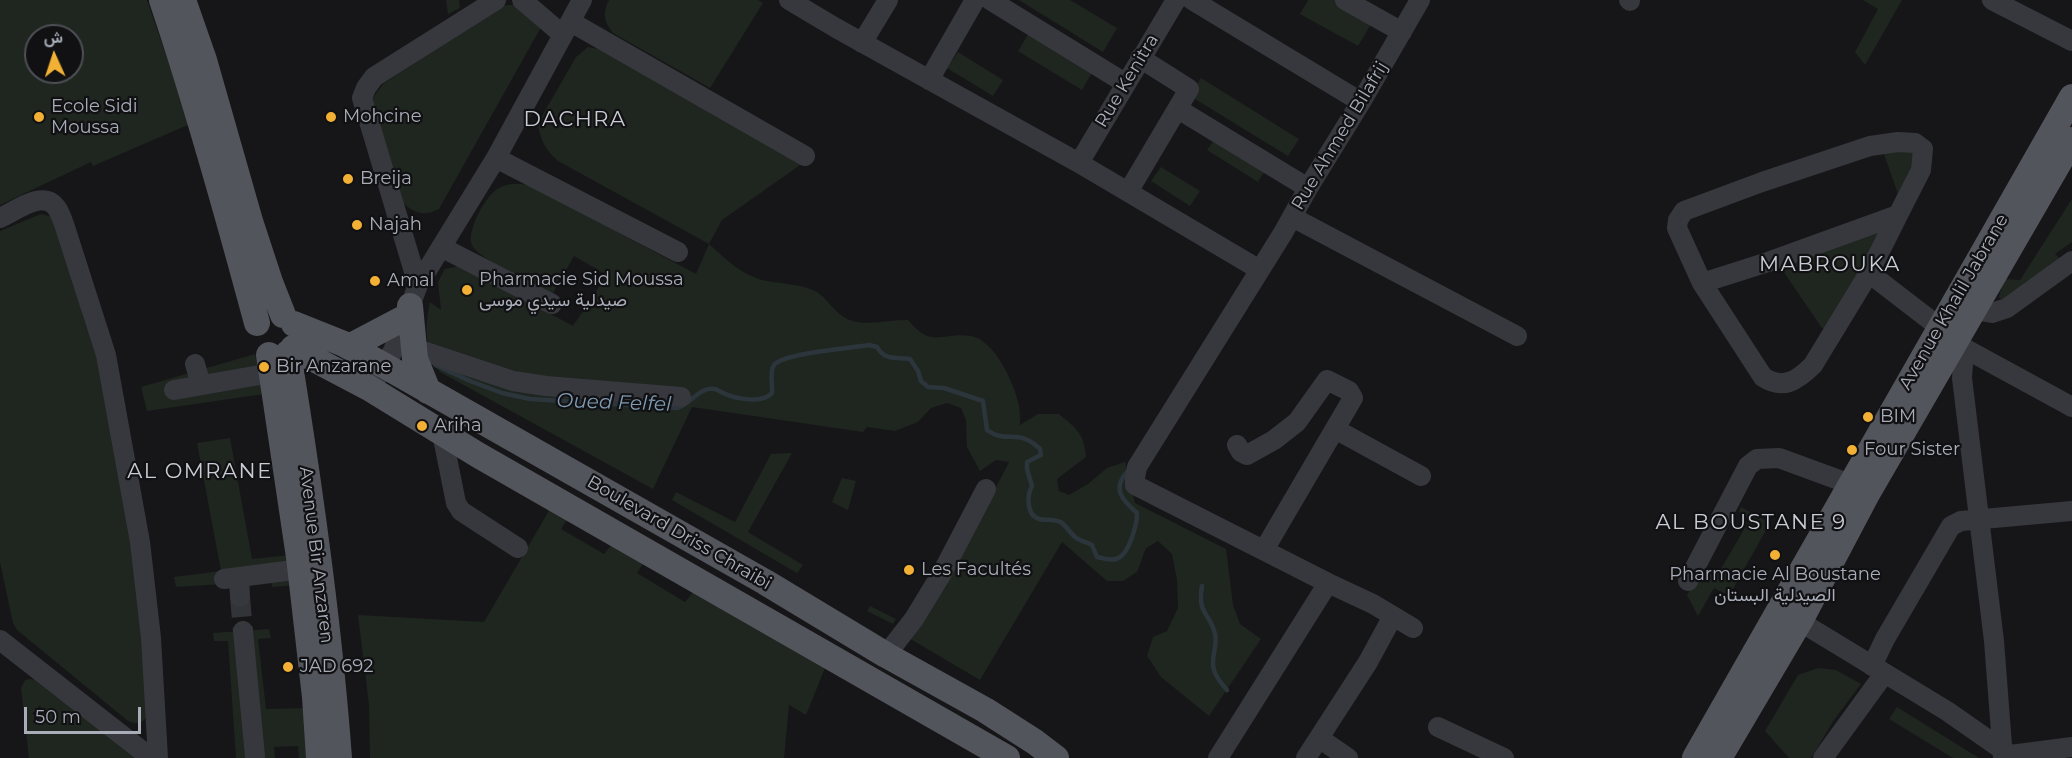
<!DOCTYPE html>
<meta charset="utf-8">
<style>
body{margin:0}
#map{position:relative;width:2072px;height:758px;overflow:hidden;background:#161618;font-family:Montserrat,Vazirmatn,sans-serif}
canvas{display:block}
.north{position:absolute;left:24px;top:24px;width:60px;height:60px;box-sizing:border-box;background:#111113;border:2px solid #4d4f55;border-radius:50%;rotate:357deg;font-size:16px;font-weight:700;line-height:24px;text-align:center;color:#a8adb8}
.north::after{content:'';display:block;margin:auto;width:21px;height:27px;background:#f2b134;clip-path:polygon(50% 0,100% 100%,50% 72%,0 100%)}
.scale{position:absolute;left:24px;top:707px;width:117px;height:27px;box-sizing:border-box;border:3px solid #a8adb8;border-top:0;padding-left:8px;font-size:18px;line-height:21px;white-space:nowrap;color:#a8adb8;-webkit-text-stroke:4px #111113;paint-order:stroke}
</style>
<div id="map">
<canvas width="2072" height="758"></canvas>
<div class="north">ش</div>
<div class="scale">50 m</div>
</div>
<script>
const ctx = document.querySelector('canvas').getContext('2d');
ctx.lineJoin = 'round';
function paint(path, color) {
  ctx.fillStyle = color;
  ctx.fill(path, 'evenodd');
}
function trace(path, color, width, dash) {
  ctx.strokeStyle = color;
  ctx.lineWidth = width;
  ctx.lineCap = dash ? 'butt' : 'round';
  ctx.setLineDash(dash || []);
  ctx.stroke(path);
}
function write(font, color, halo, rows, align = 'center') {
  ctx.font = font + ' Montserrat,Vazirmatn,sans-serif';
  ctx.lineWidth = 4.5;
  ctx.setLineDash([]);
  ctx.textBaseline = 'middle';
  ctx.strokeStyle = halo;
  ctx.fillStyle = color;
  for (const [text, x, y, turn = 0] of rows) {
    ctx.save();
    ctx.translate(x, y);
    ctx.rotate((+turn || 0) * Math.PI / 180);
    ctx.textAlign = isNaN(turn) ? turn : align;
    if (halo) ctx.strokeText(text, 0, 0);
    ctx.fillText(text, 0, 0);
    ctx.restore();
  }
}
paint(new Path2D(`
 M0,0h147l43,124 -97,42 -2,-4 -91,43zM36,36h36v36h-36z
 M446,0h13l1,8 -12,6z
 M609,0h149l5,3 -53,85 -97,-55c-9,-11 -11,-20 -4,-33z
 M1019,0h51l47,28 -14,24z
 M1308,0h27l38,21 -15,25 -58,-32z
 M1863,0h39l-37,65 -10,-13 23,-43z
 M508,5h6l27,20 -1,4 -101,180c-15,8 -25,4 -37,-7l-30,-103 11,-15 118,-78z
 M1030,31l64,38 -12,21 -64,-39z
 M588,47l11,2 204,114 -81,57 -13,24c18,16 33,32 58,37 16,3 35,3 50,11 12,8 20,25 36,29 17,5 37,-2 55,-1 24,29 33,12 63,16 24,4 44,49 48,70 1,6 1,13 1,19l18,-11h21c18,15 25,19 27,43l-29,22 2,12 10,4 19,-11 19,-16 18,-6 10,41 91,46 7,56 7,19 21,15 -52,77 -48,-39 -14,-21 6,-19 14,-6 11,-23 -1,-28 -5,-26 -14,-13 -12,7 -9,24 -14,9h-16l-45,-39 -82,138 -73,-43 72,-117 30,-58 -13,-2 -16,11 -13,-24 -1,-27 -5,-12 -14,-5 -16,5 -13,14 -23,9 -28,-4 -4,5 -171,-25 -39,82 -213,-117c-15,-24 -16,-43 -10,-70l11,8 -3,-28 7,-13 14,-3 8,3 106,57 34,-51 -33,-19 -21,37c-19,-9 -69,-31 -80,-46 -9,-13 13,-53 26,-59 12,-6 24,-5 36,0l161,86 13,-30 -151,-83c-13,-12 -18,-21 -20,-38l38,-66z
 M958,52l45,28 -10,16 -46,-28z
 M1201,78l98,61 -11,17 -98,-60z
 M1216,137l50,32 -8,13 -51,-32z
 M1883,151l37,1 -20,48z
 M1161,167l39,24 -10,15 -39,-25z
 M2072,199v43l-17,12 6,6 -59,40 -3,-3 5,-18 16,1z
 M41,214l12,3 33,109 13,37 38,207 12,141c-5,12 -9,15 -21,10l-111,-91 -4,-7 -13,-61v-331z
 M1874,228l8,5 -56,97 -4,-2 -41,-60 2,-2z
 M255,354l9,40 -117,17 -6,-24z
 M230,438l22,121 38,-4 8,30 -26,2 -1,-6 -95,6 -2,-10 47,-6 -24,-128z
 M792,453l-44,79 55,33 -6,8 -125,-73 4,-8 59,30 36,-68z
 M842,478l14,3 -8,29 -16,-8z
 M1741,507l29,16 -41,73 -15,-8 -16,28 -11,-21 16,-28 15,7 32,-55 -11,-7z
 M550,509l18,9 -7,11 43,25 8,-10 32,18 -7,11 48,29 9,-11 131,77 -19,47 -17,-10 -5,53h-414l-1,-53 -11,-90 126,7z
 M870,606l26,13 -3,5 -26,-13z
 M269,629l2,9 -13,1 8,70 44,-1 3,50h-14l-1,-12 -24,1 1,11h-39l-8,-117h-14l-1,-8z
 M1818,668l18,2 25,14 -27,36 -23,38h-22l-24,-27 33,-56z
 M30,679l7,1 102,78h-110l-8,-70 4,-8z
 M1897,707l82,51h-26l-64,-39z`), '#1e261f');
trace(new Path2D(`
 M435,365l35,16 32,12 28,6 147,9c13,-3 23,-22 37,-19 3,0 6,3 9,4 13,6 39,11 49,0 1,-8 -3,-21 2,-28 9,-12 78,-17 95,-20l8,2c8,14 18,10 33,12l8,12 3,10 7,6 16,1 39,13 4,29c21,15 30,-3 53,19l1,6 -14,7v7l5,17c-5,9 -6,29 7,33 8,2 15,-1 23,4 5,4 8,10 13,14 5,4 11,5 17,8l5,12c6,1 13,4 19,2 13,-3 21,-35 21,-46 -15,-13 -25,-24 -10,-41
 M1202,586c-5,29 8,26 13,48 3,12 -5,25 -1,36 2,8 8,14 13,20`), '#2c353c', 4.5);
trace(new Path2D(`
 M240,597l3,34`), '#333438', 20, [20, 10]);
trace(new Path2D(`
 M522,0l41,35
 M789,0l47,28 243,135 181,107
 M990,0l135,83
 M1192,0l169,102
 M1345,0l57,32
 M1629,0l1,1
 M1992,0l80,41
 M571,22l234,134
 M862,43l26,-43
 M929,80l46,-80
 M1178,109l130,79
 M496,158l182,94
 M1079,163l97,-163
 M1128,192l61,-103 -49,-31
 M1898,215l-29,58 -56,92c-16,16 -30,25 -50,12l-61,-94 66,-21z
 M1292,217l225,119
 M0,218c14,-6 43,-29 56,-11 4,5 6,12 8,17l42,131 34,187 11,96 7,120
 M441,247l111,57
 M1869,273l87,67 8,8 108,59
 M1702,283l-25,-55 1,-8 6,-9 78,-29 108,-36 28,-4 17,1 8,6 -2,21 -23,45
 M418,285l-56,-187 4,-10 8,-11 122,-77
 M1974,310l18,3 15,-5 65,-47
 M414,348l99,33 33,5 135,11
 M1964,348l-2,30 32,263 9,117
 M195,364l6,21
 M378,376l15,-25 25,-66 78,-127 86,-158
 M174,390l97,-17
 M1335,429l86,47
 M442,433l14,70 5,8 57,37
 M1237,445l4,7 6,3 27,-15 23,-18 30,-42 22,11 4,7 -89,152
 M239,577l1,20
 M224,579l77,-10
 M1688,581l60,-115 9,-7 22,-1 71,26
 M1328,583l-193,-98v-7l2,-11 146,-234 25,-45 53,-86 59,-102
 M1789,615l158,96 63,44
 M243,631l12,125
 M0,640l151,118
 M886,655l28,-36 28,-46 44,-84
 M1872,666l13,-27 66,-113 10,-5 111,-10
 M1438,727l66,31
 M1319,738l29,20
 M2010,755l62,-8
 M1218,758l110,-175 45,21 40,24
 M1306,758l62,-96 25,-46
 M1823,758l61,-84`), '#37383d', 20);
trace(new Path2D(`
 M162,0c36,107 66,215 95,323
 M183,0l21,60 46,161 20,61 13,33
 M410,306l5,53 13,32
 M294,324l50,20 41,22 380,216 121,73 99,55 50,32 21,16
 M349,347l57,-30
 M293,348l76,40 109,67 529,303
 M288,353c22,134 41,269 51,405
 M269,355l30,202 16,140 4,61
 M1695,758l377,-661
 M1719,758l81,-137 67,-127 205,-354`), '#53555c', 26);
for (const [x, y, r, color] of [
 [39,117,6,"#f2b134"],
 [331,117,6,"#f2b134"],
 [348,179,6,"#f2b134"],
 [357,225,6,"#f2b134"],
 [375,281,6,"#f2b134"],
 [467,290,6,"#f2b134"],
 [264,367,6,"#f2b134"],
 [1868,417,6,"#f2b134"],
 [422,426,6,"#f2b134"],
 [1852,450,6,"#f2b134"],
 [1775,555,6,"#f2b134"],
 [909,570,6,"#f2b134"],
 [288,667,6,"#f2b134"]
]) {
  const dot = new Path2D();
  dot.arc(x, y, r, 0, 2 * Math.PI);
  ctx.fillStyle = color;
  ctx.fill(dot);
  trace(dot, '#111113', 2);
}
write('18px', '#a8adb8', '#111113', [
 ["Rue Kenitra",1127,81,-59],
 ["Rue Ahmed Bilafrij",1340,136,-59],
 ["Avenue Khalil Jabrane",1954,302,-60],
 ["Boulevard Driss Chraibi",679,533,30],
 ["Avenue Bir Anzaren",316,555,83]
]);
write('18px', '#a8adb8', '#111113', [
 ["Ecole Sidi",51,107],
 ["Moussa",51,128],
 ["Mohcine",343,117],
 ["Breija",360,179],
 ["Najah",369,225],
 ["Pharmacie Sid Moussa",479,280],
 ["صيدلية سيدي موسى",479,301],
 ["Amal",387,281],
 ["Bir Anzarane",276,367],
 ["BIM",1880,417],
 ["Ariha",434,426],
 ["Four Sister",1864,450],
 ["Les Facultés",921,570],
 ["Pharmacie Al Boustane",1775,575,"center"],
 ["الصيدلية البستان",1775,596,"center"],
 ["JAD 692",300,667]
], 'left');
write('italic 20px', '#7f9bb3', '#111113', [
 ["Oued Felfel",614,403,2]
]);
ctx.letterSpacing = '1.5px';
write('21px', '#c9ccd4', '#111113', [
 ["DACHRA",575,120],
 ["MABROUKA",1830,265],
 ["AL OMRANE",200,472],
 ["AL BOUSTANE 9",1751,523]
]);
ctx.letterSpacing = '0px';
</script>
